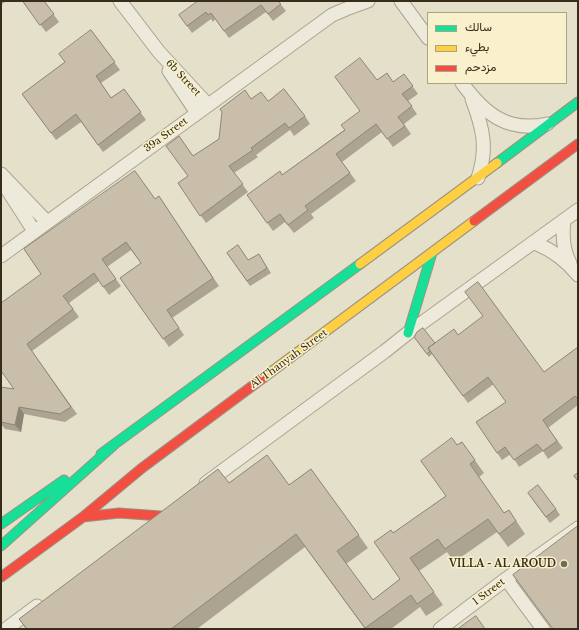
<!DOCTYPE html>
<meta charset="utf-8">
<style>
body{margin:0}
#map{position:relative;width:579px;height:630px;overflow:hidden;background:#e5e0c9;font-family:"Libre Baskerville",Vazirmatn,serif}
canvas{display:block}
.frame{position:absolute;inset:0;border:2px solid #382d1a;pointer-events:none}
.legend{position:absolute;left:427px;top:12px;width:140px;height:72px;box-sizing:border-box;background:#f8f1cc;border:1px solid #aba385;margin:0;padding:5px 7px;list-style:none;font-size:12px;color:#382d1a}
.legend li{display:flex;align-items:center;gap:8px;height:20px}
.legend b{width:20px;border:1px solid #aba385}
</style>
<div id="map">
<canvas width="579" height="630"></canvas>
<div class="frame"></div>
<ul class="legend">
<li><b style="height:5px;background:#16e098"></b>سالك</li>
<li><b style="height:5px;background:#ffcf43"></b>بطيء</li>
<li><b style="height:5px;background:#f24e42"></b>مزدحم</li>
</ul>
</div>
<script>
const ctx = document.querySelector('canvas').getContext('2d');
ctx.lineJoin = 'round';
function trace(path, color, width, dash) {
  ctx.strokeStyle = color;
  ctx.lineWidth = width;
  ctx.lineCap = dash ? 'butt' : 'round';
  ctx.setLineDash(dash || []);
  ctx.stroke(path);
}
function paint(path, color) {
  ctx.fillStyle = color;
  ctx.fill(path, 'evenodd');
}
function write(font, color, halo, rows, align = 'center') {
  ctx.font = font + ' "Libre Baskerville",serif';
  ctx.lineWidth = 3;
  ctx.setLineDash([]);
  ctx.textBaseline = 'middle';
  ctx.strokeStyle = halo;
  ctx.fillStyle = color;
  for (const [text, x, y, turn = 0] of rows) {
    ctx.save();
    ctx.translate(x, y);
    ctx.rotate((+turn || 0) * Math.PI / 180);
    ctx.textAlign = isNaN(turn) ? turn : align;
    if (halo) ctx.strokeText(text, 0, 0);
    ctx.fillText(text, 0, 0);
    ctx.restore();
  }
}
const street = new Path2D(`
 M120,1l39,51 49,53
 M401,1l27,37
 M169,71l28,42
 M462,83c22,30 45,50 85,41
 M472,99c11,29 16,49 6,79
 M1,174l46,48
 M5,186l29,45
 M564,221c-2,15 -1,29 6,42
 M535,243c17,7 31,17 43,32
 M1,256l331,-241 14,-6 22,-8
 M206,483l178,-131 24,-19 170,-123
 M506,579l37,50
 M6,629l31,-23
 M440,629l66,-50 72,-51`);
const fast = new Path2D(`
 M497,163l81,-61
 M408,333l24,-80
 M101,454l259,-190
 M1,524l63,-44
 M1,546l113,-101`);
const slow = new Path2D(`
 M360,264l137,-101
 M263,378l211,-157`);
const jam = new Path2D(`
 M474,221l104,-77
 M83,517l36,-4 42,3
 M1,577l82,-60 59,-49 121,-90`);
trace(street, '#aaa493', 15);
trace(fast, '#999383', 11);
trace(slow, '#999383', 11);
trace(jam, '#999383', 11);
trace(street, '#ede9db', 13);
trace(fast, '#16e098', 9);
trace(slow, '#ffcf43', 9);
trace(jam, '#f24e42', 9);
paint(new Path2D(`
 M1,1h5l-5,4z
 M22,1h22l15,21 -13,10z
 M278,1l8,10 -13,10 -7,-9 -37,26 -14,-19 -2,3 -2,-3 -19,14 -13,-18z
 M91,30l29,40 -19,13 10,15 13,-9 22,31 -43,32 -22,-30 -25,18 -34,-46 43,-32z
 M404,74l14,20 -10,7 9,13 -13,10 7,10 -18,13 -11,-15 -40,30 14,19 -45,33 3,4 -20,15 -9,-11 -12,9 -26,-36 35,-20 62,-45 16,-19 17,-31 16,2z
 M251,99l17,2 37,15 5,8 -16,12 -4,-6 -34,25 2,2 -24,16 14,19 -42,31 -28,-40 10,-7 5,-20 26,-17z
 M159,196l60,90 -47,32 12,17 -15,12 -49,-69 21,-15 -10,-13 -24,17 14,19 -12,9 -10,-14 -30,22 10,14 -47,34 45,63 -12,8 -41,-8 -3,18 -16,-3 -4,-5v-37l13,2 -12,-26 39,-89z
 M227,253l21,7 14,-1 9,14 -21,13z
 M458,335l86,37 34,-25v58l-30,23 15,20 -15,11 -5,-8 -24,16 -8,-13 -9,6 -26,-38 30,-20 -12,-18 -26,19 -36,-49 -3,3 -15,-20 21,6z
 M462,442l22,31 -5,4 25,36 5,-3 16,24 -17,13 -11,-15 -43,30 -7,-10 -28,19 24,34 -17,11 -6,-9 -29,22h-26l-60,-82 -108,82h-171l-7,-10 210,-136 60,2 22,-16 57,79 -22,16 27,36 27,-21 -7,-46 53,-37 11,-51z
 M532,499l24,10 4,6 -10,8z`), '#ada391');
paint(new Path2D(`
 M19,407l5,7 -3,18 -6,-7z`), '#8d8576');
const building = new Path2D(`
 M23,1h21l10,13 -14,11z
 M198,1h80l3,3 -13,10 -7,-9 -37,26 -13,-18 -3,2 -2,-3 -19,14 -8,-11z
 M91,30l24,32 -19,14 15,22 13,-9 17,23 -43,33 -22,-31 -25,19 -29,-39 43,-32 -6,-8z
 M360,58l17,22 10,-7 6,9 11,-8 9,12 -11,8 10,12 -14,11 7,9 -18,13 -11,-15 -40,30 14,19 -45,33 3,4 -20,15 -8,-11 -13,9 -20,-28 33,-24 2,4 63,-45 -4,-5 19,-14 -25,-34z
 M284,89l21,27 -16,12 -4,-5 -34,25 2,2 -24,16 14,18 -43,32 -22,-33 10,-7 -22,-30 13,-10 14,20 26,-17 3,-27 -2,-3 25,-19 6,9 10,-7 7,9z
 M135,171l20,28 4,-3 54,82 -46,32 12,18 -16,11 -43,-61 21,-15 -15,-21 -24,17 14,20 -13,8 -9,-14 -31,23 10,13 -46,35 44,63 -11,7 -41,-7 -4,18 -14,-3v-35l13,2 -13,-18v-7l1,-1 -1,-2v-58l40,-29 -17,-25z
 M238,245l10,15 11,-6 8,14 -20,13 -20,-28z
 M478,282l66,90 34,-25v52l-3,-3 -32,24 14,21 -14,10 -6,-7 -23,16 -9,-13 -8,6 -21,-31 30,-20 -18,-25 -25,19 -35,-48 26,-19 4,6 25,-19 -18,-24z
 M423,328l12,15 -7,5 2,3 -3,3 -13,-17 3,-5z
 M452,438l5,7 5,-3 13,18 -5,4 34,49 5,-3 7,11 -17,13 -11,-15 -43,30 -7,-10 -28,19 24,34 -17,12 -6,-9 -46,33 -69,-94 -125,95h-144l-8,-10 199,-150 11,14 38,-28 22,30 22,-16 48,66 -22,16 36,49 27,-21 -26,-37 17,-12 2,3 53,-37 -25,-35z
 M578,473v8l-4,-5z
 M538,485l18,24 -10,8 -18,-24z
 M578,526v103h-25l-40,-54z
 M476,616l9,13h-27z`);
paint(building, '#c9bea9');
trace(building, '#8d8576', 1);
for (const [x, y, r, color] of [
 [564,564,4,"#756c57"]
]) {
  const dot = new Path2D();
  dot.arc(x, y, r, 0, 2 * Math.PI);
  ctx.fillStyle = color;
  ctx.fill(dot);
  trace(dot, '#f8f1cc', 1.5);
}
write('10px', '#382d1a', '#f8f1cc', [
 ["6b Street",183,78,47],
 ["39a Street",166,135,-36],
 ["Al Thanyah Street",289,359,-36],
 ["1 Street",489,592,-37]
]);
write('bold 10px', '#382d1a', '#f8f1cc', [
 ["VILLA - AL AROUD",556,564]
], 'right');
</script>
